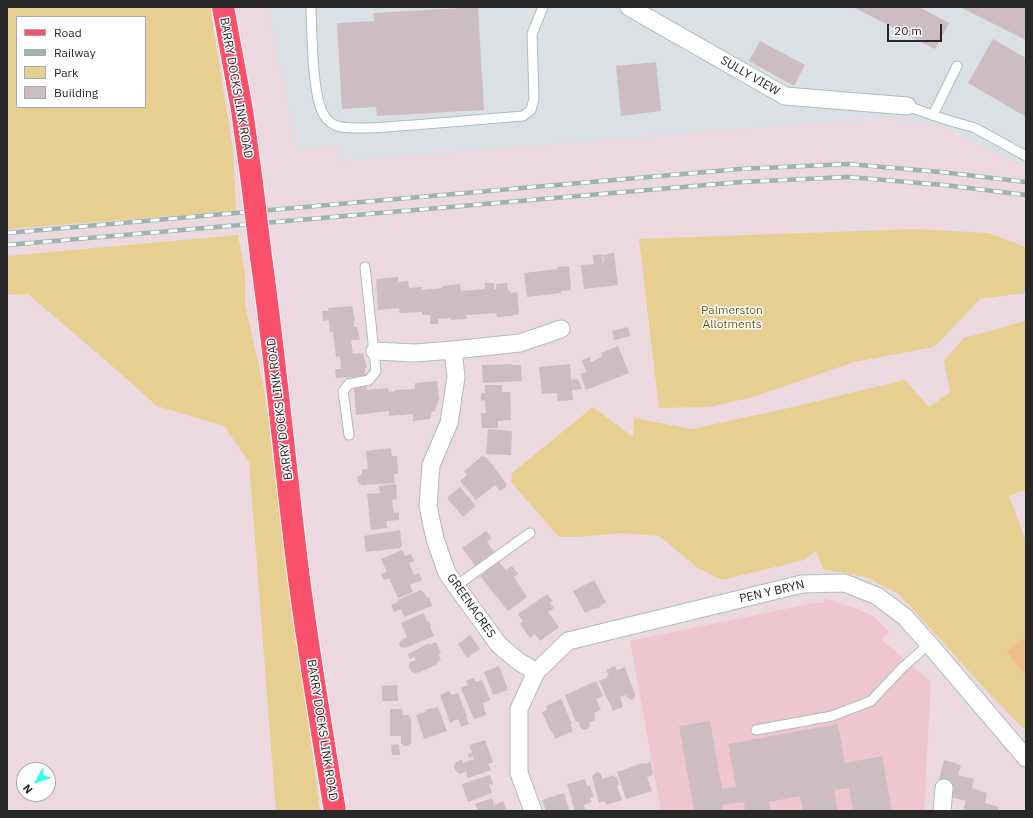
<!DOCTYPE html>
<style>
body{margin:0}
#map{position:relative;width:1033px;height:818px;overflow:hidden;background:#ecd8df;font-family:"IBM Plex Sans",sans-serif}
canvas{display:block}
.frame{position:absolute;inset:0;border:8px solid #282828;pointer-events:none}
.legend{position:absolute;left:16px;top:16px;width:130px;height:92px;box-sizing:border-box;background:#fff;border:1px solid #a9a9a9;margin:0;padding:5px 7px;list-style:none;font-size:12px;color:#282828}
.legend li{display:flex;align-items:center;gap:8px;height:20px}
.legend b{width:20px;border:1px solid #a9a9a9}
.north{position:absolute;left:16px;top:762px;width:40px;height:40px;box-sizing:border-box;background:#fff;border:1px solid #a9a9a9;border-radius:50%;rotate:230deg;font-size:11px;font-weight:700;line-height:16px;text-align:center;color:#282828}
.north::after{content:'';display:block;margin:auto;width:14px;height:18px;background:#32ffe7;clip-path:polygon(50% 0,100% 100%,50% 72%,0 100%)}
.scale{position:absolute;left:887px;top:24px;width:55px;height:18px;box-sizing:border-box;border:2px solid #282828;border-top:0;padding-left:5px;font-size:12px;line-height:14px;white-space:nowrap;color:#282828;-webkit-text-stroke:3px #fff;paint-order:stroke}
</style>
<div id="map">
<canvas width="1033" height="818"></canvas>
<div class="frame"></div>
<ul class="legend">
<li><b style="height:5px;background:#f9506b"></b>Road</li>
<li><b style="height:5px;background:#9bb4b2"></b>Railway</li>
<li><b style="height:11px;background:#e6cf90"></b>Park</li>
<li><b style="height:11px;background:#cdbdc2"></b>Building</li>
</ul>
<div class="north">N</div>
<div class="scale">20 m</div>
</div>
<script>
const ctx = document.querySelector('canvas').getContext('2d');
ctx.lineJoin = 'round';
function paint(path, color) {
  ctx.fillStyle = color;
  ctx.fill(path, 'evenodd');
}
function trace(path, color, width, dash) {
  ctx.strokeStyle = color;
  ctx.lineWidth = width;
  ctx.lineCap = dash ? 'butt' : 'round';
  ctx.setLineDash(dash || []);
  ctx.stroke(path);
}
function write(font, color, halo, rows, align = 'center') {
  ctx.font = font + ' "IBM Plex Sans",sans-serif';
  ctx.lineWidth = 3;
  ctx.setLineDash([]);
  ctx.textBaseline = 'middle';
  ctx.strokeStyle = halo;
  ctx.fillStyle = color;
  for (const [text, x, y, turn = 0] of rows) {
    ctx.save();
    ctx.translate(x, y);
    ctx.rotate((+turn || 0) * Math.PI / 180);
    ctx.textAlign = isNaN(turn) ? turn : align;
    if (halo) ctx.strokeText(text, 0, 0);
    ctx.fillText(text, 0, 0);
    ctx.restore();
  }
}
paint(new Path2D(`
 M268,7h758v158l-8,-2 -79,-37 -52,-8 -111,8 -436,35 -1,-16 -42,4z`), '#dae0e3');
paint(new Path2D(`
 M825,598l40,14 8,4 16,16 -8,7 50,43 -7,129h-263l-31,-170 184,-38h9z`), '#efc6d0');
paint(new Path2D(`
 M7,7h203l23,143 3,61 -229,18zM17,17h128v90h-128z
 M915,229l73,4 38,14v46l-46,6 -46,48 -80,15 -101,35 -43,10 -51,1 -20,-169z
 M238,235l7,39v31l19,84 56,422h-44l-27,-349 -25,-36 -67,-20 -54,-48 -75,-64 -21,1v-39z
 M1026,321v168l-17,7 17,45v190l-39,-40 -87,-96 -34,-18 -43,-8 -7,-18 -12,9 -82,20 -24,-12 -39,-32 -38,-3 -42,4h-20l-48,-55 1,-9 81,-66 40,30 1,-19 58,11 92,-20 121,-29 24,27 21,-15 -6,-31 20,-23z`), '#e6cf90');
paint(new Path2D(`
 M1026,637v39l-19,-24z`), '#efbc8b');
paint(new Path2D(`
 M478,7l6,103 -107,6 -1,-9 -34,2 -5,-86 37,-2 -1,-8z
 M853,7h66l30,16 -14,26z
 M960,7h66v33z
 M993,39l33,19v59l-58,-34z
 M760,41l45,24 -11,21 -45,-25z
 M656,62l5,49 -40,5 -5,-50z
 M614,253l4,32 -34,4 -3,-24 13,-1 -1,-9 9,-1 1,9 1,-1 -1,-7z
 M569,266l2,24 -10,1v2l-34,4 -3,-24 33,-4v-2z
 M398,277l1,10v-5l9,-1 1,7 13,-1v3l20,-2v-2l18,-2 1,9 1,-2 23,-2v-6h9v6h2v-5l11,-1 1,8h2v2l7,-1 2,22 -7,1v1l-15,1 -1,-4 -30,2 1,4 -16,1v-2l-13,1v5h-8v-9h-8v-3l-22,1 -1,-5 -21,2 -2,-31z
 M352,306l3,15 -1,1v5h3l3,13h-9l2,14 10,-1 4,15h-2l2,22 21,-2 1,4 6,-1v-1l20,-1v-6l22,-2 2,18 -4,12 -3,1 -2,7 -17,2v-7l-24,2v-5l-33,4 -3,-38 -17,1 -1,-9h6l-1,-13 -4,1 -3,-25h-3l-1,-12 -6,1 -1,-10h6v-3z
 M628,327l2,9 -16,4 -2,-9z
 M618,346l11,27 -43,17 -6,-16 6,-2 -4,-12 8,-3 1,5 11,-5 -1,-4z
 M512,364l1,1h8l1,16 -39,2 -1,-18z
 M570,364l1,16 7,-1 4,10 -10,1 1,10 -15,1 -1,-8 -15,1 -3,-27z
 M485,385h17v7h8l1,28 -13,1v7h-16l-1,-15h5l-1,-13 -4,1v-8h4z
 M488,429l24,2 -1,24 -25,-1z
 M391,448l1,8h5l1,18h-4l1,9 -33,2 -4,-3 -1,-4 4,-4h1v-4l6,-1 -2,-18z
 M482,456l5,2 19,25v4l-6,4 -5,-6 -19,15 -16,-19 7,-6 -3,-4z
 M396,484l1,15 -5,1 2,13 5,-1v8l-13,1 1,7 -16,2 -4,-36 13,-1 -1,-7z
 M460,487l16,19 -13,11 -16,-19z
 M400,530l2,16 -2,2 -34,4 -2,-16z
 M486,531l6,7 -5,4 8,11 -9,6 6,8 7,-5 7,8 6,-4 6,8 -4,3 13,20 -19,14 -28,-35 2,-1 -20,-27z
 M402,550l3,6 6,-2 3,7 -5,2 5,12 5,-2 3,7 -12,5 3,7 -15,6 -9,-20 -5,2 -3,-6 6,-2 -6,-13z
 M594,580l12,22 -6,4v1l-4,2 -1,-1 -10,5 -12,-22z
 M421,590l1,2h2l3,6 2,-1 3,9 -28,11 -3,-8 -7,3 -3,-7 7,-3 -1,-2z
 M547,594l6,7 -3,2 4,5 -6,4 11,15 -19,14 -5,-7 -5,4 -10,-14 3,-3 -5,-7z
 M424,613l3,8h2l2,5 -1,1 4,9 -29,12 -5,-1 -1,-5 8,-5 -6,-14z
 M470,635l10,14 -13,9 -9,-14z
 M436,642l5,11 -2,1 2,6 -4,2 1,2 -18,8 -5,1 -4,-2 -2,-4 1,-5 6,-2 -2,-3 -4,2 -2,-5 21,-11v2z
 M499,666l9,24 -15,5 -9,-23z
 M615,666l2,4 8,-3 10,27v4l-4,2 -4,-3 -1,-2 -6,2 3,10 -10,4 -14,-30 8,-3 -1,-1 3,-2 -3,-5z
 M474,678l2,4 6,-2 8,20 -7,3 3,12 -12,4 -13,-31 7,-3 -2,-4z
 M596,681l7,15 -7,3 5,11 -7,3 1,7 -5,2 -1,6 -5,2 -3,-2 -3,-7 -2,1 -11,-27z
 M397,685l1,16h-16v-15z
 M449,691l2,4 7,-2 9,23 -1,1 3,7 -8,3 -3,-8 -8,4 -10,-28z
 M561,699l11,25h-2l3,7 -18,8 -3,-7h-1l-9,-20 5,-2 -1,-4z
 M438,707l9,24 -23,8 -8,-24 10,-3 -1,-2 6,-2 1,1z
 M390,709h12l1,6h6v2h2v26l-3,3h-4l-3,-3v-7h-11z
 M710,721l12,68 14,-2 -8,-43 110,-20 7,39 37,-7 10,55h-39l-4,-23 -15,2 4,21h-35l-3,-15 -31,6 2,9h-26l-1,-9 -22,3 1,6h-29l-15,-85z
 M485,740l8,22 -5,2 3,6 -23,8 -2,-7 -6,3 -4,-3 -2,-4 2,-5 6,-2 1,3 11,-4 -1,-2 -4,1 -1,-4 4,-1 -3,-8z
 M399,744l1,11h-8l-1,-10z
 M944,760l17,5 -3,10 16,4 -2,9 15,5 -2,10 14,4 -1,4h-35l3,-10 -15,-4 2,-10 -15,-4z
 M651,762l2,13 -6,2 5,14 -26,8 -9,-27 26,-9 1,1z
 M598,772l3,2 1,5 12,-4v2h3l2,8 -2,1 5,14 -16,5 -1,-4 -6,2 -7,-26 2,-3z
 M490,775l3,9 -4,1 3,8 -24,9 -6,-18z
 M585,779l2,7h3l4,11 -4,1 2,4 -8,3 1,5 -10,1 -8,-27z
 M564,793l5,16 -7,2h-16l-4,-11z
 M492,798l2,7 9,-4 3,8 -5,2h-23l-3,-7z`), '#cdbdc2');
const service = new Path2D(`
 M311,7c1,24 1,90 13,108 3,6 10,11 17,12 23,3 49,-1 73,-2 36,-3 73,-6 109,-9l8,-6 3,-11 -2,-65 11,-27
 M907,106l37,13 31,9 51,28
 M933,115l24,-49
 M349,435l-6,-44 6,-7 20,-4 7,-9 -11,-104
 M456,586l74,-53
 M756,730l76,-14 39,-15 31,-33 27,-24`);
const minor = new Path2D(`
 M629,7l156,89 122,10
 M375,351l40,2 38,-3
 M536,672l-18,-11 -19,-16 -35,-48 -17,-24 -12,-34 -7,-33 3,-41 18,-42 7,-46 -3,-27 67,-7 41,-14
 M533,811l-14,-38v-64l17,-37 32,-31 234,-57 43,-1 32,13 28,21 24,27 97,114
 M942,811l2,-23`);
const primary = new Path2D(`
 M223,7l19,103 10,73
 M261,257c14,99 23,198 35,297 10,86 25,172 39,257`);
trace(service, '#acbdbb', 11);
trace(minor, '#acbdbb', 19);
trace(primary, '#fff', 24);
trace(service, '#fff', 9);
trace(minor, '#fff', 17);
trace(primary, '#f9506b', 22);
const rail = new Path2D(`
 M7,233l733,-64 108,-5 93,8 85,10
 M7,245l734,-63 107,-5 96,8 82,10`);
trace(rail, '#9bb4b2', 4.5);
trace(rail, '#fff', 3, [9]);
const primaryBridge = new Path2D(`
 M252,183l9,74`);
trace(primaryBridge, '#fff', 24, []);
trace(primaryBridge, '#f9506b', 22);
write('12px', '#282828', '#fff', [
 ["SULLY VIEW",750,76,30],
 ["BARRY DOCKS LINK ROAD",236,88,80],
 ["BARRY DOCKS LINK ROAD",280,409,-97],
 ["PEN Y BRYN",772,592,-13],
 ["GREENACRES",471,606,55],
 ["BARRY DOCKS LINK ROAD",322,730,81]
]);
write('12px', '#685d15', '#fff', [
 ["Palmerston",732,311],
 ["Allotments",732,325]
]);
</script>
